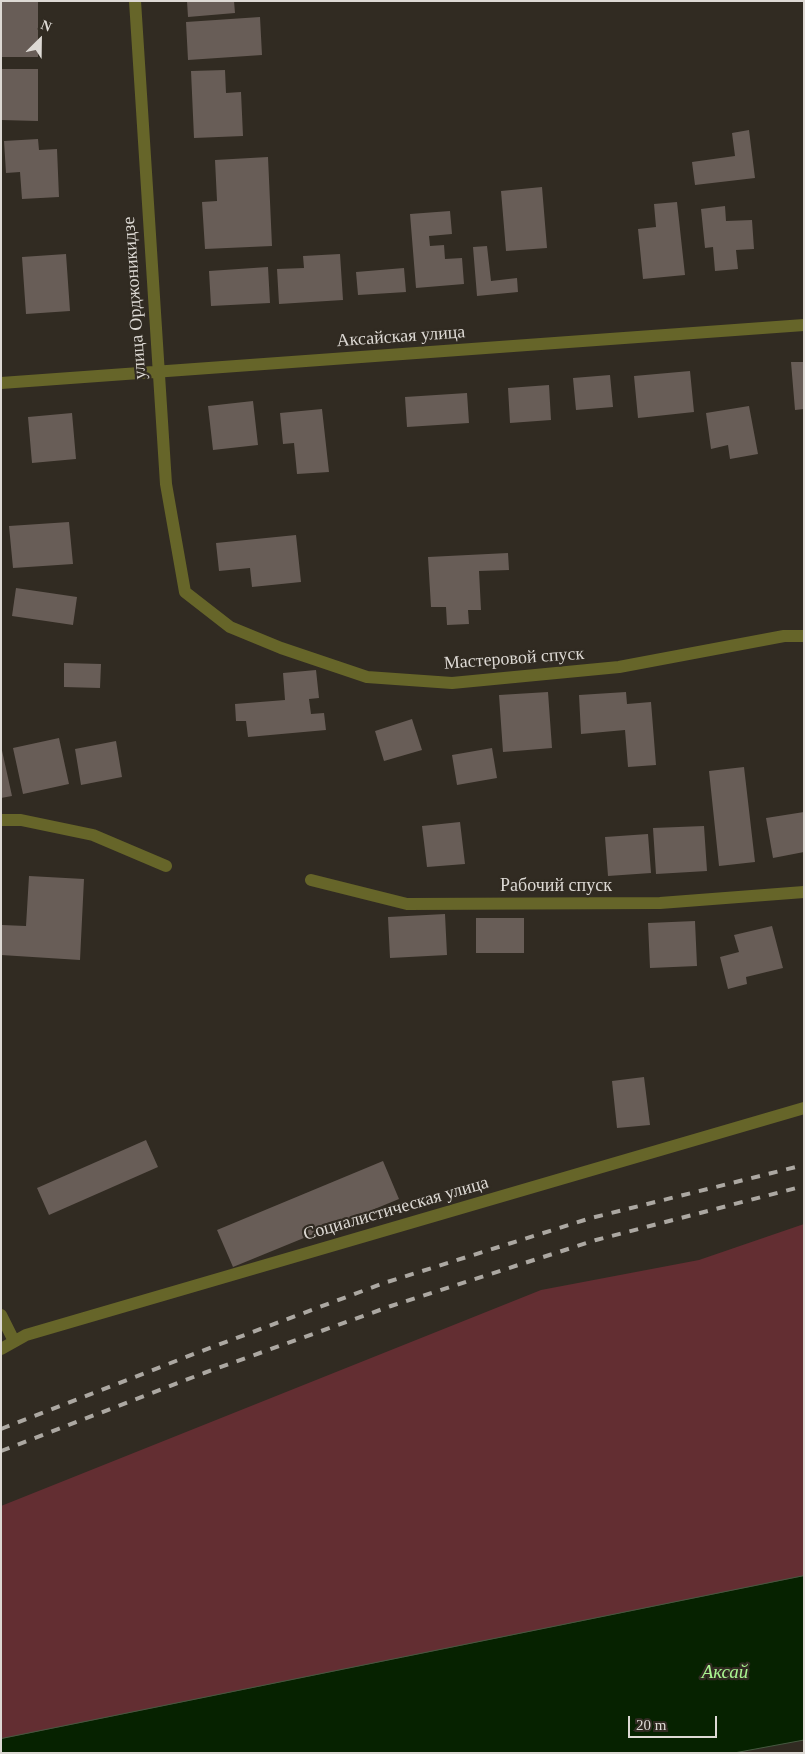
<!DOCTYPE html>
<meta charset="utf-8">
<style>
body{margin:0}
#map{position:relative;width:805px;height:1754px;overflow:hidden;background:#312b22;font-family:Georgia,serif}
canvas{display:block}
.frame{position:absolute;inset:0;border:2px solid #ddd9d4;pointer-events:none}
.north{position:absolute;left:15px;top:15px;width:50px;height:50px;-webkit-text-stroke:4px #312b22;paint-order:stroke;rotate:23deg;font-size:14px;font-weight:700;line-height:20px;text-align:center;color:#ddd9d4}
.north::after{content:'';display:block;margin:auto;width:18px;height:22px;background:#ddd9d4;clip-path:polygon(50% 0,100% 100%,50% 72%,0 100%)}
.scale{position:absolute;left:628px;top:1716px;width:89px;height:22px;box-sizing:border-box;border:2px solid #ddd9d4;border-top:0;padding-left:6px;font-size:15px;line-height:18px;white-space:nowrap;color:#ddd9d4;-webkit-text-stroke:4px #312b22;paint-order:stroke}
</style>
<div id="map">
<canvas width="805" height="1754"></canvas>
<div class="frame"></div>
<div class="north">N</div>
<div class="scale">20 m</div>
</div>
<script>
const ctx = document.querySelector('canvas').getContext('2d');
ctx.lineJoin = 'round';
function paint(path, color) {
  ctx.fillStyle = color;
  ctx.fill(path, 'evenodd');
}
function trace(path, color, width, dash) {
  ctx.strokeStyle = color;
  ctx.lineWidth = width;
  ctx.lineCap = dash ? 'butt' : 'round';
  ctx.setLineDash(dash || []);
  ctx.stroke(path);
}
function write(font, color, halo, rows, align = 'center') {
  ctx.font = font + ' Georgia,serif';
  ctx.lineWidth = 4.5;
  ctx.setLineDash([]);
  ctx.textBaseline = 'middle';
  ctx.strokeStyle = halo;
  ctx.fillStyle = color;
  for (const [text, x, y, turn = 0] of rows) {
    ctx.save();
    ctx.translate(x, y);
    ctx.rotate((+turn || 0) * Math.PI / 180);
    ctx.textAlign = isNaN(turn) ? turn : align;
    if (halo) ctx.strokeText(text, 0, 0);
    ctx.fillText(text, 0, 0);
    ctx.restore();
  }
}
paint(new Path2D(`
 M804,1224v352l-803,163v-233l540,-216 158,-30z`), '#632e32');
const water = new Path2D(`
 M804,1576v164l-70,13h-733v-14z`);
paint(water, '#062200');
trace(water, '#465940', 1);
paint(new Path2D(`
 M1,1h37v56h-37z
 M187,1h47l1,12 -47,4z
 M260,17l2,38 -74,5 -2,-38z
 M1,69h37v52l-37,-1z
 M225,70l1,23 15,-1 2,44 -49,2 -3,-67z
 M749,130l6,48 -60,7 -3,-23 43,-6 -3,-23z
 M38,139l1,11 18,-1 2,48 -37,2 -2,-27 -14,1 -2,-32z
 M268,157l4,89 -67,3 -3,-47 15,-1 -2,-41z
 M542,187l5,61 -41,3 -5,-60z
 M677,202l8,73 -42,4 -5,-50 18,-2 -2,-23z
 M725,206l1,15 26,-1 2,29 -18,1 2,19 -23,2 -2,-24 -8,1 -4,-39z
 M450,211l2,23 -23,2 1,10 14,-1 1,14 17,-1 2,26 -48,4 -6,-74z
 M487,246l4,35 26,-3 1,14 -41,4 -4,-49z
 M66,254l4,57 -44,3 -4,-57z
 M340,254l3,46 -64,4 -2,-35 27,-1 -1,-12z
 M268,267l2,36 -59,3 -2,-35z
 M404,268l2,24 -48,3 -2,-23z
 M791,362h13v47l-9,1z
 M690,371l4,41 -56,6 -4,-42z
 M610,375l3,32 -37,3 -3,-32z
 M549,385l2,35 -41,3 -2,-35z
 M467,393l2,30 -62,4 -2,-30z
 M253,401l5,44 -45,5 -5,-44z
 M749,406l9,48 -28,5 -2,-14 -17,4 -5,-36z
 M322,409l7,63 -32,2 -3,-31 -11,1 -3,-31z
 M72,413l4,46 -44,4 -4,-46z
 M69,522l4,42 -60,4 -4,-42z
 M296,535l5,47 -49,5 -2,-19 -31,3 -3,-28z
 M508,553l1,17 -30,1 2,39h-13l1,14 -22,1 -1,-18h-15l-3,-50z
 M16,588l61,9 -4,28 -61,-9z
 M64,663l37,1 -1,24 -36,-1z
 M316,670l3,28 -10,1 2,15 13,-1 2,17 -78,7 -2,-16h-10l-1,-17 50,-4 -2,-27z
 M548,692l4,56 -49,4 -4,-57z
 M626,692l1,12 24,-2 5,63 -28,2 -3,-37 -44,4 -2,-39z
 M412,719l10,31 -38,11 -9,-30z
 M59,738l10,46 -46,10 -10,-46z
 M116,741l6,36 -41,8 -6,-36z
 M1,746l11,50 -11,2z
 M492,748l5,30 -40,7 -5,-30z
 M744,767l11,95 -36,4 -10,-95z
 M804,812v40l-31,6 -7,-40z
 M460,822l5,42 -38,3 -5,-41z
 M704,826l3,45 -51,3 -3,-46z
 M648,834l3,39 -43,3 -3,-39z
 M29,876l55,3 -4,81 -79,-5 1,-30 24,1z
 M445,914l2,41 -57,3 -2,-41z
 M476,918h48v35h-48z
 M695,921l2,45 -47,2 -2,-45z
 M772,926l11,42 -37,9 1,7 -19,5 -8,-32 19,-5 -5,-17z
 M644,1077l6,48 -33,3 -5,-47z
 M146,1140l12,27 -109,48 -12,-27z
 M383,1161l16,38 -166,68 -16,-37z`), '#685d57');
trace(new Path2D(`
 M135,1l31,483 19,108 45,35 51,21 86,29 85,6 167,-16 165,-31h20
 M1,383l803,-58
 M1,820h20l72,15 73,31
 M311,880l96,24 253,-1 144,-11
 M1,1315l13,26
 M1,1349l25,-14 778,-227`), '#666529', 12);
trace(new Path2D(`
 M1,1429l198,-77 185,-69 207,-65 213,-53
 M1,1451l203,-78 187,-67 205,-66 208,-54`), '#aca8a2', 4, [9, 9]);
write('18px', '#ddd9d4', '#312b22', [
 ["улица Орджоникидзе",135,298,-94],
 ["Аксайская улица",401,337,-4],
 ["Мастеровой спуск",514,659,-4],
 ["Рабочий спуск",556,886],
 ["Социалистическая улица",396,1209,-16]
]);
write('italic 19px', '#aaf591', '#312b22', [
 ["Аксай",725,1673]
]);
</script>
